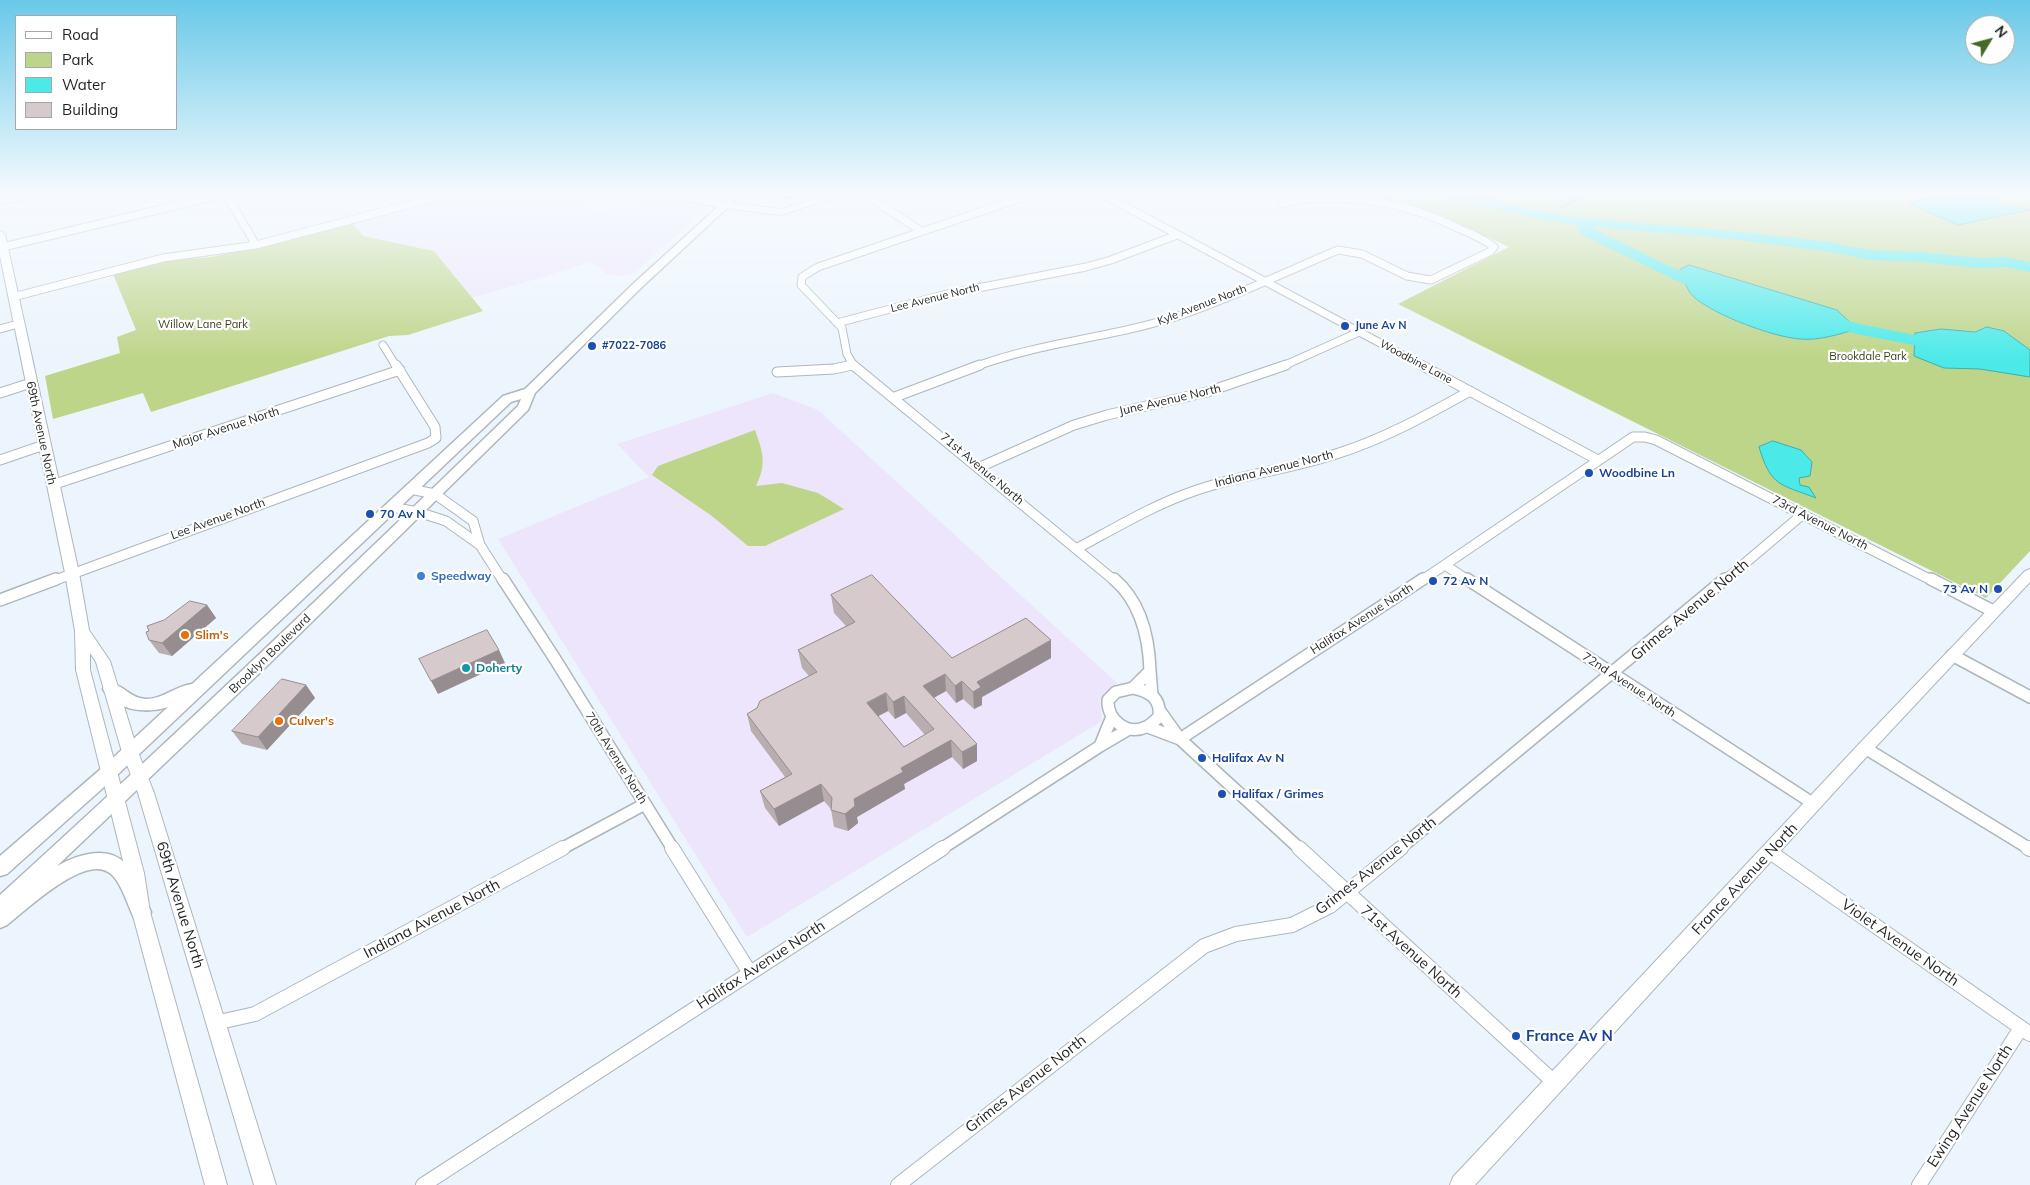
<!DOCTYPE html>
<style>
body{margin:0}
#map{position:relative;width:2030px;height:1185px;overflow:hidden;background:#ecf5fd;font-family:Mulish,sans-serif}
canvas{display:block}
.legend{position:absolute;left:15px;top:15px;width:162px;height:115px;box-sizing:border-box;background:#fff;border:1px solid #a5a7a8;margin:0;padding:6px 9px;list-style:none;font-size:15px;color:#1f2225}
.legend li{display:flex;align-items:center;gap:10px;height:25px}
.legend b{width:25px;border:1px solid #a5a7a8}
.north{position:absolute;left:1965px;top:15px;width:50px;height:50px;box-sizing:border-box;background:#fff;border:1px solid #a5a7a8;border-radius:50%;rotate:53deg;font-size:14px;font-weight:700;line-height:20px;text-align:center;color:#1f2225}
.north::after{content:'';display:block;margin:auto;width:18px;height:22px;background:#446a25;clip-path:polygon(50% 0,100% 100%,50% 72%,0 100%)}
</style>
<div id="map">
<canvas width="2030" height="1185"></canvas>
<ul class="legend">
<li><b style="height:6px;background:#fff"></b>Road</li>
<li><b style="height:14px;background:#bdd588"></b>Park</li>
<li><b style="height:14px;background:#4ce9e9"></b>Water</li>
<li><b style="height:14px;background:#d6cacd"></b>Building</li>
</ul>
<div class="north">N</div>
</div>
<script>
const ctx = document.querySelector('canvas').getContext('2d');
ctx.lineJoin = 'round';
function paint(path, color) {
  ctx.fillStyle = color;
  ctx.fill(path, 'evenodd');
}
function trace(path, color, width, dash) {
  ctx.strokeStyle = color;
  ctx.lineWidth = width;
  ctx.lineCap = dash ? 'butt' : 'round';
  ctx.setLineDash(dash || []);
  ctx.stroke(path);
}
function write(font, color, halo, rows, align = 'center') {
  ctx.font = font + ' Mulish,sans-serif';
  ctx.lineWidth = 4.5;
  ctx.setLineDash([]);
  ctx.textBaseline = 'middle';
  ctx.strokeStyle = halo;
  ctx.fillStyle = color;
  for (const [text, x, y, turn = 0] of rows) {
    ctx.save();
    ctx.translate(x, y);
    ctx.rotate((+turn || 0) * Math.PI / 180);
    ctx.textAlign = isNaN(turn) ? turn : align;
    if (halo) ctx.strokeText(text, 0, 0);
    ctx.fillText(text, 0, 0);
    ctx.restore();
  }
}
paint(new Path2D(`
 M460,194h120l19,18 34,-11 19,-2 53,6 2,3 -73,65 -16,3 -11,-2 -16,-12 -118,36 -39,-47 -71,-15 -11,-14z
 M773,393l45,17 299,273 -17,17 2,21 -355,216 -249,-398 151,-62 -32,-33z`), '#ece5fb');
paint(new Path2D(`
 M1327,194h703v357l-44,47 -588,-294 111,-57c-36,-16 -72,-36 -110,-45 -24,-7 -49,-3 -72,-8z
 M352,222l11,14 71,15 49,60 -75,24 -19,1 -238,76 -8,-19 -90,26 -8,-43 75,-23 -3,-16 19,-7 -23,-56 56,-13 42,-4 48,-10z
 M755,430c8,23 12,33 1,56l26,-3 36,10 26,16 -79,37h-17l-36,-30 -60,-41 6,-9z`), '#bdd588');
const water = new Path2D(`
 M1955,194h34l14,10 27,6 -72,15 -50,-22z
 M1689,265l148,45 20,19c-17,5 -39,12 -57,10 -27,-2 -86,-24 -106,-42 -7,-6 -11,-19 -14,-27z
 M1987,327l17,4 26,19v27l-50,-8 -36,-1 -30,-12 1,-23 26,-4 34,3z
 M1773,441l28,9 11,12 -2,14 -11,2 1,7 9,2 7,11c-36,-14 -45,-11 -57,-51z`);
paint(water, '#4ce9e9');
trace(water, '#3eadae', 1);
trace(new Path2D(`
 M1562,207l25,-13
 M1553,217l2,-4`), '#3eadae', 2.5);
paint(new Path2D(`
 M1442,194h27l65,16 49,8 131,11 117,13 38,8 54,2 55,6 27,-1 25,5v10l-25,-5 -27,1 -55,-6 -54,-2 -38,-8 -117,-15 -123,-10 80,40 47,19 2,3 -2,3 -6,2 -37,-14 -91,-44 -6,-5 -2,-6 -42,-7 -90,-21z
 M1827,315l33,9 85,17 6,1 3,4 -3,4 -6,1 -88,-17 -36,-10 -2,-4 2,-4z`), '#4ce9e9');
const minorFar3 = new Path2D(`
 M226,194l30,51
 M652,194v2l37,2 36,7
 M865,194l56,37
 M1102,194l321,172
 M0,201l31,-7
 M3,247l221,-53
 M13,297l150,-39 93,-13 193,-51
 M837,323l110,-29 139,-27 25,-7 66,-25
 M0,329l18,-5
 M383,345l13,21
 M847,366l5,-1
 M854,366l-7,-12 -5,-26 -41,-43 1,-8 16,-10 214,-73
 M977,366c68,-25 142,-29 210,-53 51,-18 101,-42 151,-63l24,4 45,22 24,4 60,-29 3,-4c-10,-8 -22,-13 -34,-18 -42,-20 -71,-28 -117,-30 -21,-1 -41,-1 -61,5
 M1283,366l76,-34`);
const minorFar2 = new Path2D(`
 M853,365l262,216
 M1421,365l177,95
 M777,372l57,-3 18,-4
 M0,393l31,-10
 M895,397l85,-32
 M0,460l44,-15
 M980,467l94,-42 33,-10 100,-23 79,-27
 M52,485l348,-115
 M410,489l25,5 38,27 7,24 23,36
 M391,507l27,5 28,9 34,24
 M1078,548c39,-21 77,-44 119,-58 46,-16 94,-21 139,-36 48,-15 91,-39 134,-63
 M1445,565l24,16
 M53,581l375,-138 8,-5 -1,-11 -39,-62
 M1421,581l212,-144h12l11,3 277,141
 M1724,581l79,-67`);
const minorFar1 = new Path2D(`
 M503,579l52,80 118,190
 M1114,579c27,23 35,59 36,92
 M1467,579l347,225
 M1931,579l62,32
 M0,600l56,-21
 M1952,655l78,42
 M1133,688c17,3 28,11 26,29 -4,3 -8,8 -13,10 -19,9 -39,-7 -38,-27l8,-8z
 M1133,688l17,-17 2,24
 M1160,711l20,28 120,110
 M1111,719l-11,27 29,-17
 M1148,727l32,12
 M1180,739l243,-160
 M1865,748l165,101
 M561,849l84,-45
 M941,849l159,-103
 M1399,849l326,-270`);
const minor = new Path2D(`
 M672,848l78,125
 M1299,848l256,235
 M2028,848l2,1
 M1770,852l260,182
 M215,1023l40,-9 308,-166
 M423,1185l520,-337
 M898,1185l306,-239 32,-12 56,-9 38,-19 71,-58
 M1919,1185l102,-157`);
const tertiary = new Path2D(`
 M832,194h14l-65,21 -56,-7 -4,-3 4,-3 56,7z
 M0,231l5,3 74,339 10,57 21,31 28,91 16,41 122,392h-22l-116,-392 -16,-41 -26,-90 -6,-9v17l54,203 6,39 77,273h-22l-73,-273 -6,-39 -50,-203 -1,-39 -10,-58 -65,-317z
 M2030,569v13l-159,170 -396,433h-25l3,-8 406,-433 166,-173z`);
const secondary = new Path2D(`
 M732,194h10l-100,93 -107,106 -7,17 -258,253 -213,203c19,-11 51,-22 69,-2 11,13 17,32 25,48l-3,6 -7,3 -7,-3c-6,-12 -14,-40 -26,-46 -25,-16 -82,38 -101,53l-7,3v-33c176,-160 348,-324 518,-489l3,-7 -10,3 -397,376 -107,96 -7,2v-20l102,-88 66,-61c-21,7 -53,4 -65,-18l2,-4c14,-5 22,10 35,13 19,5 34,-12 52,-14l311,-288 22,-7 109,-106z`);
trace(minorFar3, '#aeb6bd', 9);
trace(minorFar2, '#aeb6bd', 11);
trace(minorFar1, '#aeb6bd', 14);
trace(minor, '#aeb6bd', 16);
trace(tertiary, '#aeb6bd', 2);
trace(secondary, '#aeb6bd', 3);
trace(minorFar3, '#fff', 7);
trace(minorFar2, '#fff', 9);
trace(minorFar1, '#fff', 11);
trace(minor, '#fff', 14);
paint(tertiary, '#fff');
paint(secondary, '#fff');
paint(new Path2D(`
 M773,194h31l-19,6z
 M831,595l121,63h99l-69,39v8l-8,4 -11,-10 -7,4 -10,-12 -12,7 43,63 -14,8 -11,-12 -48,27 1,5 -48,28 1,6 -10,8 -14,-4 -3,-18 -7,-8 -45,25 -14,-18 -5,-17 25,-14 -34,-46 -4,-17 10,-6 52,-32 -7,-8 -4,-18 48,-24 -12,-13zM888,711l7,8 11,-6 19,22 -21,12 -26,-31z
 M207,605l9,13 -44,38 -13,-3 -10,-13z
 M306,685l9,13 -48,52 -25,-6 -10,-13z`), '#b8aeb0');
paint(new Path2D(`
 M784,194h20l-19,6z
 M207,605l9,13 -44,38 -10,-13z
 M1051,640v18l-69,39v8l-8,4 -1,-17 4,-10z
 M499,650l6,13 -67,31 -7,-13z
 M945,674l1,17 -22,12 -1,-17z
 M962,681l1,18 -7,4 -1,-17z
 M306,685l9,13 -48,52 -9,-13z
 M886,693l2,18 -19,10 -2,-18z
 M904,696l2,17 -11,6 -2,-17z
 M951,740l1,17 -48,27 1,5 -48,28 -3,-18 47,-31z
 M977,744v17l-14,8 -1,-17z
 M821,784l3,17 -45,25 -5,-17z
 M855,806l3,17 -10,8 -3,-17z`), '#968d90');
const building = new Path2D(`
 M872,575l80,83 74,-40 25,22 -74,42 4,5 -8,5 -11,-11 -7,5 -10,-12 -22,12 54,58 -15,8 -11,-12 -50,28 2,4 -49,27 1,7 -10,8 -14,-4 1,-12 -11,-14 -47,25 -14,-18 32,-17 -45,-60 10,-6 3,-7 57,-29 -19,-22 57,-28 -24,-27zM886,693l7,9 11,-6 30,33 -30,18 -37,-44z
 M190,601l17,4 -45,38 -13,-3 -3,-8 3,-1 -2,-5 17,-6z
 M487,630l12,20 -68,31 -12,-22z
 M282,679l24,6 -48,52 -26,-6z`);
paint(building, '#d6cacd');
trace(building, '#968d90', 1);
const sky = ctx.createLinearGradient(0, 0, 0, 360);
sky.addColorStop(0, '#69c9e8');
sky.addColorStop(0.54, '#f6fafe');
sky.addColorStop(1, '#f6fafe00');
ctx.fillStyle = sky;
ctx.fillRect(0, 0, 2030, 360);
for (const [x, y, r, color] of [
 [1345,326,5,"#1a4fb4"],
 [592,346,5,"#1a4fb4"],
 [1589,473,5,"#1a4fb4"],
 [370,514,5,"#1a4fb4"],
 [421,576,5,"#3f7fe0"],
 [1433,581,5,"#1a4fb4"],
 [1998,589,5,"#1a4fb4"],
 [185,635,5,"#e8710a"],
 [466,668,5,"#0f9aa8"],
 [279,721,5,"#e8710a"],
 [1202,758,5,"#1a4fb4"],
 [1222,794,5,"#1a4fb4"],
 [1516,1036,5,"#1a4fb4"]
]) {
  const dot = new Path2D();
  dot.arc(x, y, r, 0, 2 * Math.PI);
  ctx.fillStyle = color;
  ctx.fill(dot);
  trace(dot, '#fff', 2);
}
write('11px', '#1f2225', '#fff', [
 ["Lee Avenue North",935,298,-14],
 ["Kyle Avenue North",1202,305,-21],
 ["Woodbine Lane",1416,362,28]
]);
write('11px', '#344018', '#fff', [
 ["Willow Lane Park",203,325],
 ["Brookdale Park",1868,357]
]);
write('bold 11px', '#164399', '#fff', [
 ["June Av N",1355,326],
 ["#7022-7086",602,346]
], 'left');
write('12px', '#1f2225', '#fff', [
 ["June Avenue North",1170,400,-13],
 ["Major Avenue North",226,428,-18],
 ["69th Avenue North",41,433,78],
 ["71st Avenue North",982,469,40],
 ["Indiana Avenue North",1274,469,-14],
 ["Lee Avenue North",218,519,-20],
 ["73rd Avenue North",1820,523,27],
 ["Halifax Avenue North",1362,619,-33],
 ["Brooklyn Boulevard",270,654,-44],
 ["72nd Avenue North",1629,685,33],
 ["70th Avenue North",616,758,58]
]);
write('bold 12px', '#164399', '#fff', [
 ["Woodbine Ln",1599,473],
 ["70 Av N",380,514],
 ["72 Av N",1443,581],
 ["73 Av N",1988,589,"right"],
 ["Halifax Av N",1212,758],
 ["Halifax / Grimes",1232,794]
], 'left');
write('bold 12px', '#366cbe', '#fff', [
 ["Speedway",431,576]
], 'left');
write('bold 12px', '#c56008', '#fff', [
 ["Slim's",195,635],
 ["Culver's",289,721]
], 'left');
write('bold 12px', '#0d838f', '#fff', [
 ["Doherty",476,668]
], 'left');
write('15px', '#1f2225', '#fff', [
 ["Grimes Avenue North",1690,610,-40],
 ["Grimes Avenue North",1376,866,-38],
 ["France Avenue North",1745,879,-47],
 ["69th Avenue North",180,905,73],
 ["Indiana Avenue North",432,919,-28],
 ["Violet Avenue North",1900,943,35],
 ["71st Avenue North",1411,952,42],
 ["Halifax Avenue North",761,965,-33],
 ["Grimes Avenue North",1026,1084,-38],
 ["Ewing Avenue North",1970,1106,-57]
]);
write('bold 15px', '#164399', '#fff', [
 ["France Av N",1526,1036]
], 'left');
</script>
